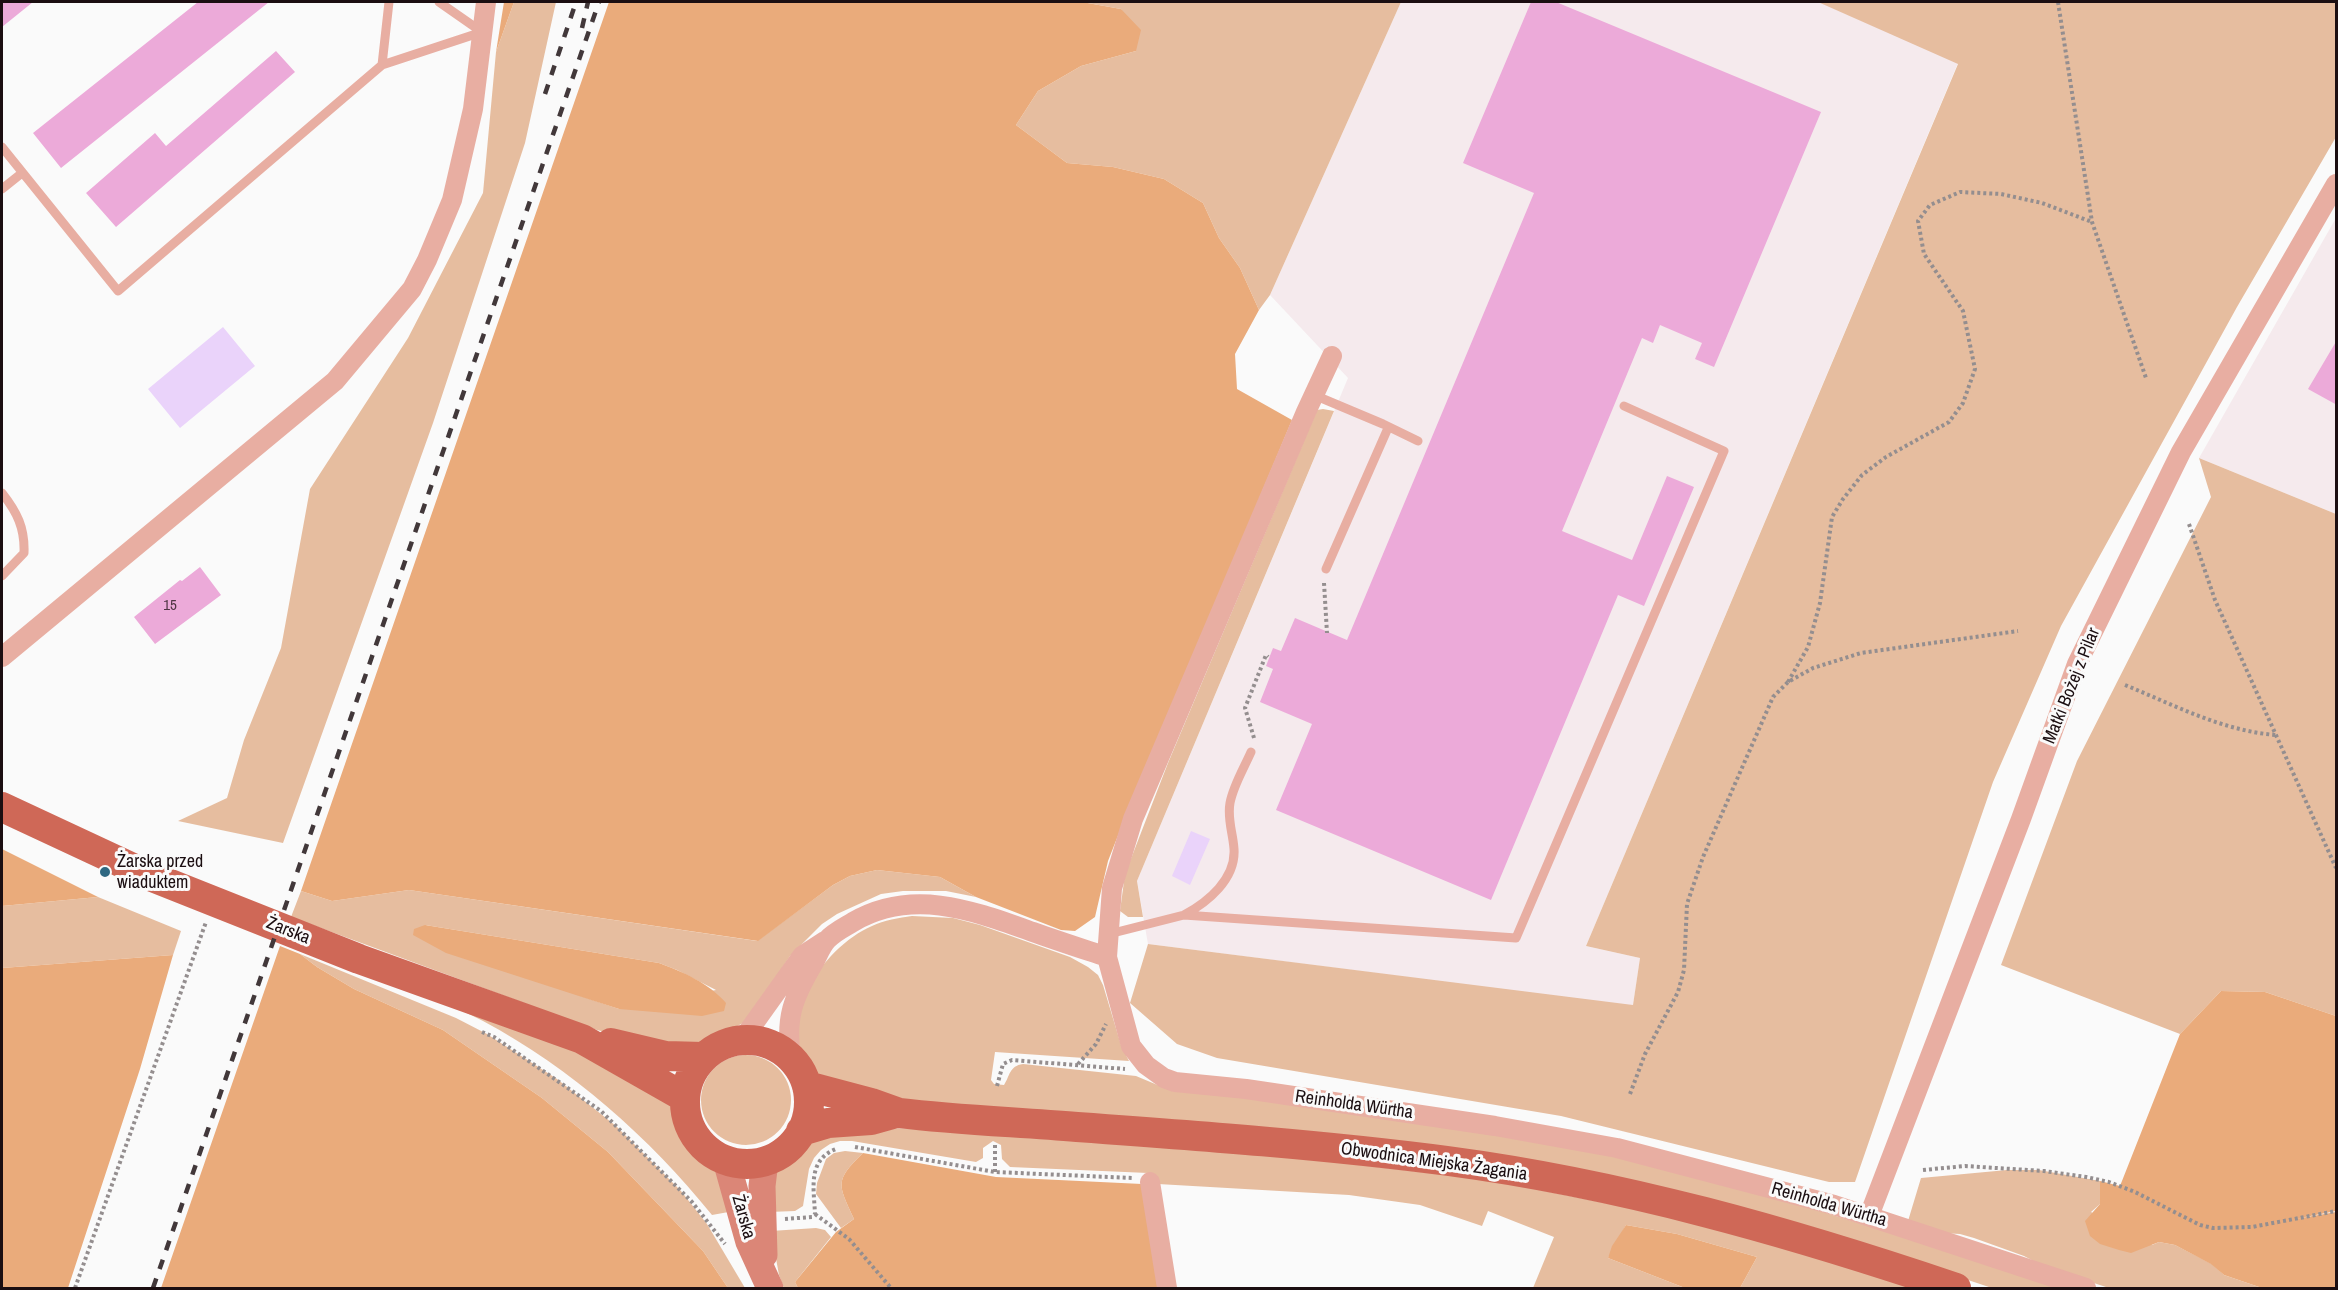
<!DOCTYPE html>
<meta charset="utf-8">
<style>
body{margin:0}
#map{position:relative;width:2338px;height:1290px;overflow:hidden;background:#fafafa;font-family:"Archivo Narrow",sans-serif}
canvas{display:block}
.frame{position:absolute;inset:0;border:3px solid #1b0e11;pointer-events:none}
</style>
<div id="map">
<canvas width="2338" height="1290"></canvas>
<div class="frame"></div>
</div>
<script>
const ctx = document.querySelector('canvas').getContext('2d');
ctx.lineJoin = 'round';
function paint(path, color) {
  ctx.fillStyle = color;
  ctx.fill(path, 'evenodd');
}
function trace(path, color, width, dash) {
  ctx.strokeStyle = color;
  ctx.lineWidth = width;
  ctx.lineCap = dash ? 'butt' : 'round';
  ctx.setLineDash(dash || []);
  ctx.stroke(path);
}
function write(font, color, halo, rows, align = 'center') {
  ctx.font = font + ' "Archivo Narrow",sans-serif';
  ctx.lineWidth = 6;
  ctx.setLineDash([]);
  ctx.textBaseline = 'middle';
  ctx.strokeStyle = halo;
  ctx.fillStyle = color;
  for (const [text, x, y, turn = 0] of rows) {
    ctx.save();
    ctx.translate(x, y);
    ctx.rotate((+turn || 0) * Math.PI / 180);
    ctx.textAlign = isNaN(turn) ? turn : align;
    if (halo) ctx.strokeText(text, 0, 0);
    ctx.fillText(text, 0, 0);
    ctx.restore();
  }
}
paint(new Path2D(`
 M1401,2h418l139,61 -372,883 54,12 -7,48 -485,-62 -11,-63 211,-503 -78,-83z
 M2336,218v296l-137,-56z`), '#f5eaed');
paint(new Path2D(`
 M514,2h42l-31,141 -92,280 -150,420 -105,-22 49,-23 17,-58 37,-92 29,-159 98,-151 75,-145 13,-141z
 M1082,2h319l-131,293 -11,15 -19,-42 -21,-30 -16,-35 -39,-24 -51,-12 -46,-4 -51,-38 22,-34 43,-25 55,-15 -15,-42z
 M1818,2h518v135l-99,170 -176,319 -68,156 -138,400h-26l-268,-66 -344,-58 -40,-14 -47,-41 18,-59 485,61 7,-47 -54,-12 372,-882z
 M1323,409l11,2 -197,470 6,36h-15l-8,-6 5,-37 7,-18 36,-93 149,-353z
 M2199,458l137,56v502l-71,-24 -44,-1 -41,43 -179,-69 76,-204 134,-264z
 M877,870l63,7 36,20 -30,-6h-43l-22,3 -44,20 -15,10 -32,32 -43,65 -47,24 -72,-7 -31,-8 -306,-113 10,-26 31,10 77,-11 348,51 76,-56 17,-9zM425,925l234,38 18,7 39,20 -97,19 -85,-29z
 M98,897l83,34 -8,24 -171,13v-62z
 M912,916l41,2 27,7 90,32 18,10 10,8 5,10 18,60 8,16 -134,-9 -4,28 3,4 10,1c6,-9 5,-19 19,-21l113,12 31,13 57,5 334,49 185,44 324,101h-75l-57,-19 -192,-58 -841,-110 -88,-26c-43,-50 7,-127 58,-149 12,-6 27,-8 40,-10z
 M300,954l156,64 31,16 70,45 59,47 65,65 26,33 38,64h-17l-25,-37 -95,-99 -66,-54 -99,-68 -89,-41 -37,-22z
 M429,996l157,56 89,55 5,20 10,18 27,22 17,44 -22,4c-62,-77 -141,-147 -229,-194 -17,-9 -36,-17 -54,-25z
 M701 1100a45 45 0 1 1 90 0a45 45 0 1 1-90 0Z
 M876,1128l73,1 290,22 251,29 190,38 244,70h-184l17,-31 -80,-23 -51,-9 -18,33 77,30h-152l21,-51 -66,-26 -6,15 -62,-21 -71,-10 -191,-11 -10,-11 -138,-6 -8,-8 -1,-14 -8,-4 -10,7v10l-7,4 -124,-21h-12l-10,3 -9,6 -7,8 -5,11 -6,37 -8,5 -26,1 7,-42 29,-29z
 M845,1151l18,2c-29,28 -25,31 -9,66l-13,9 -25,-34 1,-11 9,-24 8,-6z
 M2007,1170h32l61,11v23l-9,8 61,33 7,-3 16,3 37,19 12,11 38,13h-153l-64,-21 -21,-11 -50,-18 -14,-4 -18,-1 -34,-12 13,-43z
 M816,1228l9,2 6,7 -36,45 3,6h-14l-5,-13 -8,-44z`), '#e6bd9f');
paint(new Path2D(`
 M504,2h10l-18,50z
 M609,2h473l39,7 20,21 -5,21 -55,15 -43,25 -22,34 51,38 46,4 51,12 39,24 16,35 21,30 19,42 -24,44 2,35 55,31 -173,413 -11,28 -13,56 -20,14 -14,-1 -85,-33 -36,-20 -63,-7 -27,6 -17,9 -75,56 -349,-51 -77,11 -31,-10z
 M2,849l96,48 -96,9z
 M425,925l234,38c24,9 50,20 67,40l-2,8 -22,5 -83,-7 -173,-56 -33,-18 1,-6z
 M280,946l20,8 17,13 37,22 89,41 99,68 66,54 95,99 25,37h-567z
 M173,955l-33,114 -72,219h-66v-320z
 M2221,991l44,1 71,24v195l-41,8 41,-7v76h-74l-38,-13 -13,-11 -36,-19 -16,-3 -28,11 -12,-3 -19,-6 -10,-8 -5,-15 15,-17v-23l20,5 60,-152z
 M863,1153l133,24 146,7 16,104h-360l-3,-6 41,-50 18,-13c-16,-35 -20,-38 9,-66z
 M1626,1225l51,9 80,23 -17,31h-55l-77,-30 4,-12z`), '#eaab7b');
paint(new Path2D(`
 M223,327l32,39 -75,62 -32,-39z
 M1191,831l19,8 -20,46 -18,-9z`), '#ead3fa');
paint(new Path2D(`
 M2,2h31l-31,25z
 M198,2h71l-208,166 -28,-35z
 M1531,2h25l265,110 -107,255 -19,-8 7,-16 -42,-18 -7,18 -11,-5 -80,193 70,29 35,-84 27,11 -50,119 -26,-11 -127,305 -215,-90 36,-86 -52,-22 13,-33 -7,-3 7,-18 8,3 14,-33 52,22 187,-447 -71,-30z
 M276,51l19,21 -179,155 -30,-34 69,-60 11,13z
 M2337,340v65l-29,-16z
 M200,567l21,28 -66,49 -21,-27 46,-37 2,1z`), '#ecaad9');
trace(new Path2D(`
 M2058,2l34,220 54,156
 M2189,524l26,76 121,268
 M1324,583l3,50
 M1788,682l20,-35 12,-44 12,-86 11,-18 19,-24 24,-18 63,-35 14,-19 12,-34 -12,-58 -39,-57 -6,-33 12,-16 30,-13 41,2 41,9 50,19
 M2125,685c49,20 98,46 151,50
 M1254,738l-9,-30 21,-53 2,2
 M482,1032l12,5 107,74 91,91 33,42
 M1078,1064l18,-20 10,-20
 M997,1086l6,-22 9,-4 113,9
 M1630,1094l15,-40 33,-62 6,-22 3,-66 16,-47 70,-160 15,-15 25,-14 48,-15 157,-22
 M995,1145v27
 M855,1147l140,25 138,6
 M1923,1170l42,-4 79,5 42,6 23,5 26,10 65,33 13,3 39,-1 84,-16
 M815,1214l34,25 42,49
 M785,1219l27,-2 3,-3c-1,-25 -8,-54 21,-65
 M75,1288l131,-366`), '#948e8f', 4, [3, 3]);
trace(new Path2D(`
 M439,2l43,30
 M382,65l100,-33
 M2,147l116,144 264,-226 7,-63
 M2,189l20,-16
 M1314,395l69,29 35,17
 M2,493c15,19 23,35 22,60l-22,23
 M1326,569l62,-141
 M1184,915c24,-13 52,-36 50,-66 -1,-16 -7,-30 -4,-46 3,-17 14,-35 21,-51
 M1109,934l75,-19 332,23 208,-487 -100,-45`), '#e8aea2', 9);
trace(new Path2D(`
 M1332,356l-26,56 -173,407 -21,69 -5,69 24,89 15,19 18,13 11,4 71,7 249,37 122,22 217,57 252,83
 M2,657l333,-276 77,-92 15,-29 25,-60 21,-91 13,-107
 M742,1040l60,-84 23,-15
 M791,1058c-6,-40 2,-60 22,-94 5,-8 8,-18 14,-24 7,-8 18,-13 26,-18 60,-35 121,-11 180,10 25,9 50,17 74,25
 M1150,1182l17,106
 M1869,1216l152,-397 56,-155 104,-212 155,-268`), '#e8aea2', 20);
trace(new Path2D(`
 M726,1160l23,82 21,46
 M764,1255l-2,-69 3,-25`), '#db8677', 27);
trace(new Path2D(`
 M2,807l148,69 209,83 223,80 102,58
 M685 1102a62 62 0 1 1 124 0a62 62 0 1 1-124 0Z
 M611,1043l55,13 37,1
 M807,1086l64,17 28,10c59,7 118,9 178,14 124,9 248,18 371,34 174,23 342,71 508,127
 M801,1131l27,-8 43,-3 25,-7`), '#cf6857', 30);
trace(new Path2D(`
 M582,28l6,-26
 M545,94l31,-92
 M153,1288l446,-1286`), '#42383a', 4.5, [10, 10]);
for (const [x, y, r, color] of [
 [105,872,6,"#2e6781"]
]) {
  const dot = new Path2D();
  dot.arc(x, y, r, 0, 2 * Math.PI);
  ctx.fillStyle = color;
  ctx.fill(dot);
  trace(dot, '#fafafa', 2);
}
write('15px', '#4f3543', null, [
 ["15",170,606]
]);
write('18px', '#1b0e11', '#fafafa', [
 ["Matki Bożej z Pilar",2072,686,-68],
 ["Żarska",288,931,22],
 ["Reinholda Würtha",1354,1105,8],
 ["Obwodnica Miejska Żagania",1434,1162,8],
 ["Reinholda Würtha",1829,1205,16],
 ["Żarska",743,1217,74]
]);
write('18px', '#1b0e11', '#fafafa', [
 ["Żarska przed",117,862],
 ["wiaduktem",117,883]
], 'left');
</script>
